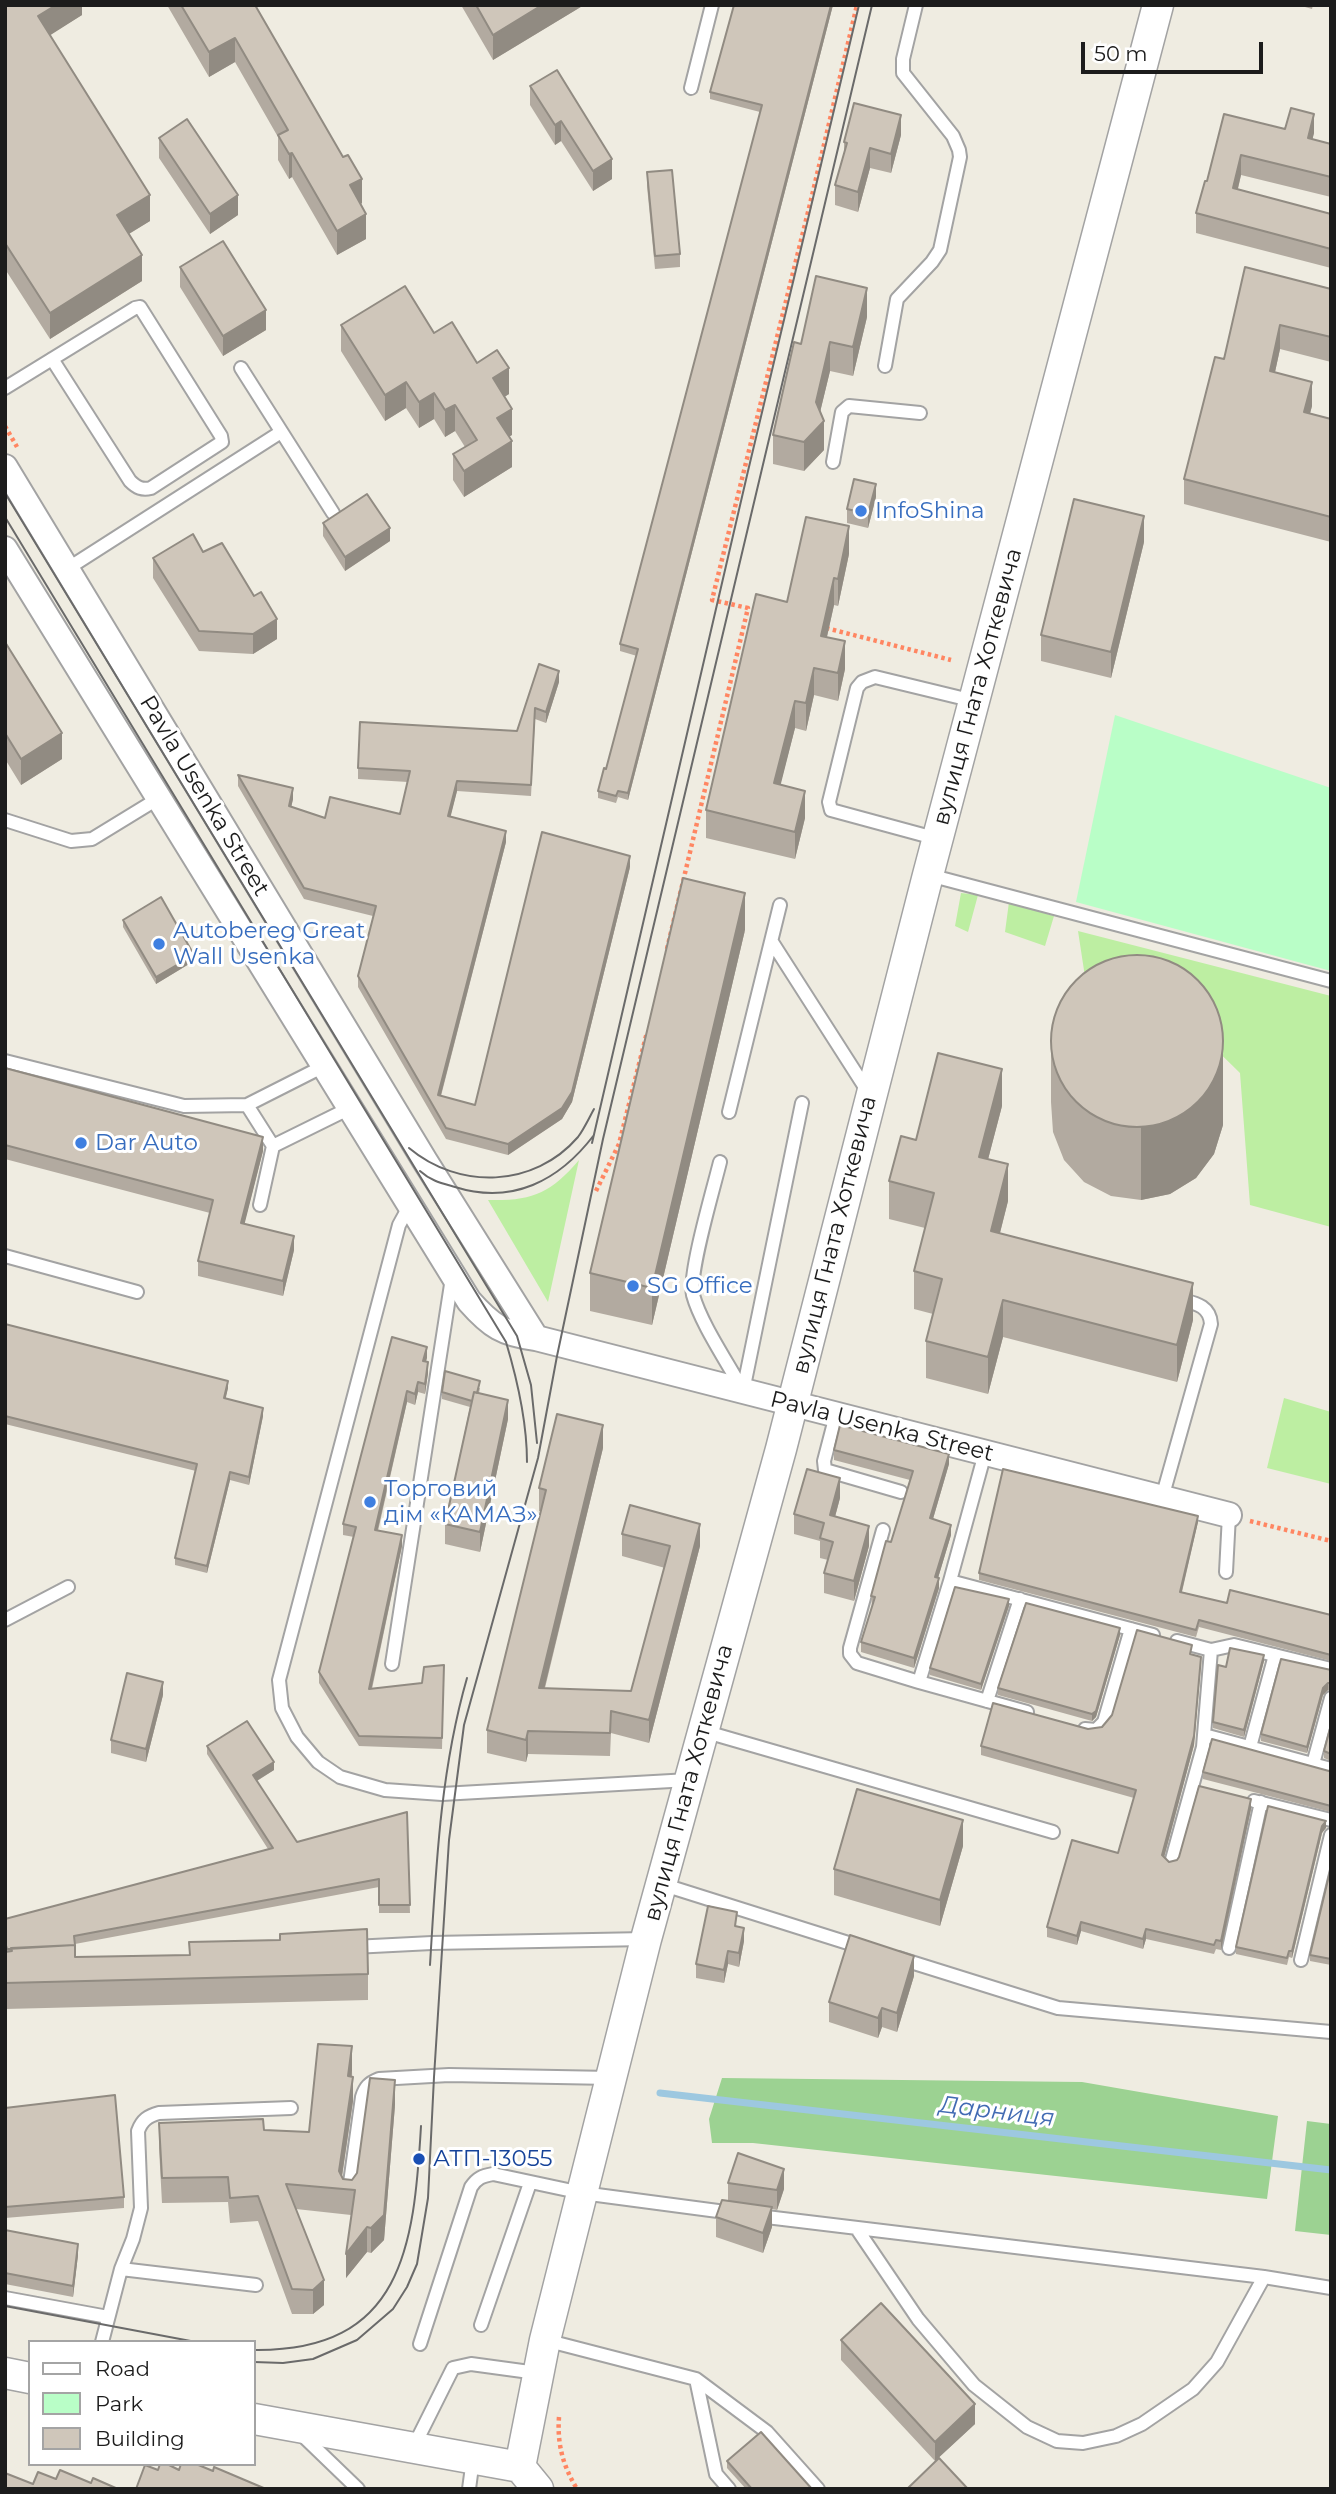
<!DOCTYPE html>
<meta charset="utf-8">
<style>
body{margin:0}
#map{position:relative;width:1336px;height:2494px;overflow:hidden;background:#efece1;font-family:Montserrat,sans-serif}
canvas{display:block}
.frame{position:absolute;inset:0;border:7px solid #1c1c1c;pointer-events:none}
.legend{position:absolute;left:28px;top:2340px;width:228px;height:126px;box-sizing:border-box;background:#fff;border:2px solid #a4a4a4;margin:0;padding:9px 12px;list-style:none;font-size:21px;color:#1c1c1c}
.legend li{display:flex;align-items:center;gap:14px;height:35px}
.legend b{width:35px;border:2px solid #a4a4a4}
.scale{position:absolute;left:1081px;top:42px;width:182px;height:32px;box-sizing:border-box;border:4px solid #1c1c1c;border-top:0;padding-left:9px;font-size:21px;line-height:24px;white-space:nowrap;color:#1c1c1c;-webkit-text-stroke:5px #fff;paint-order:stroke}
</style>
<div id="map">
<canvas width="1336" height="2494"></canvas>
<div class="frame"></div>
<ul class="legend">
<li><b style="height:9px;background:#fff"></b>Road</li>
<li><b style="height:19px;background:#b9fec7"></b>Park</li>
<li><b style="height:19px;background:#cfc6ba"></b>Building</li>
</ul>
<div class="scale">50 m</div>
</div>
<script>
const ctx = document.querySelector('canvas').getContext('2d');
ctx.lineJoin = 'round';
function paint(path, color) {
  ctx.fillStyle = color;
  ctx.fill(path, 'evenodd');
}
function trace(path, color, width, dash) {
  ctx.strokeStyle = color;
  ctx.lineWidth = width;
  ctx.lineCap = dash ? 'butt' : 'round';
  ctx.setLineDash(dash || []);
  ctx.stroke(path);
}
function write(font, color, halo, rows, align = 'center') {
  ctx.font = font + ' Montserrat,sans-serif';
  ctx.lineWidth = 6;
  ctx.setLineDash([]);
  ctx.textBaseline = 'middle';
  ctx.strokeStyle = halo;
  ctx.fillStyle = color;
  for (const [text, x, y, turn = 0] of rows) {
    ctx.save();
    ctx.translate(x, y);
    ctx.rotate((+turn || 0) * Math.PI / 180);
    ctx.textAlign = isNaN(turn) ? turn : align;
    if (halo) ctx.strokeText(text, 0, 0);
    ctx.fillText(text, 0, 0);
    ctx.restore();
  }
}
paint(new Path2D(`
 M961,893l17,2 -10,37 -13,-6z
 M1009,902l45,14 -9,30 -40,-14z
 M1078,931l253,65v231l-81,-22 -10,-132 -48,-47 -101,-10z
 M579,1160l-31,142 -60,-102c44,1 62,-6 91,-40z
 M1284,1398l47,14v72l-64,-16z`), '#bdeea2');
paint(new Path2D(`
 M722,2078l360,4 196,34 -11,83 -514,-56h-41l-3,-24z
 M1307,2121l24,3v111l-36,-4z`), '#9cd292');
paint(new Path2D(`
 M1115,715l216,73v183l-255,-69z`), '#b9fec7');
trace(new Path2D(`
 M660,2093l671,77`), '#9dc8e0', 7);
const service = new Path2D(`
 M691,88l21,-83
 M885,366l12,-67 35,-37 8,-12 20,-93 -1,-7 -6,-14 -50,-63v-14l13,-54
 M241,368l92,145
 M5,388l130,-80 5,-1 81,129 1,6 -71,46c-9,2 -14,0 -21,-7l-78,-122
 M833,462l9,-50 7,-6 71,7
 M67,569l214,-137
 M5,820l66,21 21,-2 67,-41
 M938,839l-107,-29 -2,-8 28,-114 5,-6 13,-5 99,24
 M929,875l402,106
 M772,942l96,150
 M5,1061l179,45 63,-1 77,-39
 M247,1105l26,41 77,-38
 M729,1112l51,-207
 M720,1162c-6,25 -32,112 -27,133 8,29 35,68 50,96
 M260,1205l13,-59
 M410,1205l-11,20 -120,455 3,28 15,29 21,25 22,15 45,13 57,4 247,-14
 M5,1256l132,36
 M743,1391l59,-288
 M836,1415l-12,46 1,9 76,22
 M985,1453l-35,128 203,54
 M1162,1498l49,-174c-1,-19 -17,-21 -32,-25
 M883,1530l-33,118v6l7,9 62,19 31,-101
 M1226,1572l3,-57
 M5,1620l63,-33
 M1211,1650l23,-5 97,24
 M392,1664l60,-386
 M919,1682l108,30
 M987,1701l33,-102
 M1085,1729l11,1 8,-8 27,-93
 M703,1731l350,101
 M1204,1735l127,34
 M1250,1747l25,-92
 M1313,1764l18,-66
 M1254,1801l77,19
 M1171,1863l32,-116 8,-97 -34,-9
 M661,1884l203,64
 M353,1947l79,-4 214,-4
 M1229,1948l32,-146
 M898,1958l160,50 273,24
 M1301,1960l30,-125
 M348,2197l14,-100c3,-10 7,-14 17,-18l70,-4 162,3
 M758,2216l506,61 67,11
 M857,2229l61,90 56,66 53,42 30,14 26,2 33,-7 26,-12 51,-35 24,-27 47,-85
 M256,2285l-135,-16 12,-30 8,-31 -3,-77c4,-11 10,-15 21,-18l132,-5
 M5,2298l103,19
 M481,2325l49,-142
 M545,2340l151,39 71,53 51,57
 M102,2342l19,-73
 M420,2344l51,-157c6,-9 11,-11 22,-13l89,19 151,20
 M696,2379l20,95 13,15
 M302,2435l56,54
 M413,2448l40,-80 18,-4 66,9
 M469,2489l4,-30`);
const minor = new Path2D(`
 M5,467l420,694 111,177
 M5,549l464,752c22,25 34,33 67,37l693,177`);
const tertiary = new Path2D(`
 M5,2373l25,5
 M254,2419l266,48 18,22
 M520,2467l25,-127 101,-401 135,-490 147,-574 230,-870`);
trace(service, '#a3a3a3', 16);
trace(minor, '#a3a3a3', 28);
trace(tertiary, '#a3a3a3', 33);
trace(new Path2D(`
 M5,426l12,21
 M826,628l125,32
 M667,949l81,-341 -36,-8 98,-396 47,-199
 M596,1191l23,-47 28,-112
 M1250,1521l81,20
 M559,2417c-2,27 4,49 18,72`), '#ff8662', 4.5, [3.5, 3.5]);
trace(service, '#fff', 12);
trace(minor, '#fff', 24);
trace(tertiary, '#fff', 30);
trace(new Path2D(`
 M5,493l512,843 14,49 6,58
 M5,517l501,825c12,40 21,79 21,120
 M592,1143l156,-672 111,-466
 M409,1148c50,42 125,40 169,-11 6,-8 11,-19 16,-28
 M420,1171c11,10 21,12 35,16 57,18 104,-6 139,-52
 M430,1965c6,-97 10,-193 37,-287
 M5,2306l191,36
 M254,2350c149,2 160,-104 167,-224
 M254,2362l29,1 30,-4 44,-19 36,-31 14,-22 10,-23 11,-66 6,-121 15,-237 15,-115 74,-267 19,-102 46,-217 269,-1134`), '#6a6a6a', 2);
paint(new Path2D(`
 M5,5h77v10l-33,20 101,186 -21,13 13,47 -92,58 -45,-70z
 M167,5h88l107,198 -1,1 5,35 -29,16 -45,-78 -3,2 -11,-19v-23l-43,-75 -26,15z
 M461,5h123l-91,55z
 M833,5l-205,795 -10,-3 -2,6 -18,-5v-7l8,-22 31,-113 -17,-5v-7l140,-532 -50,-13v-7z
 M1298,5h15l-1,4z
 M530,86l82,93 -19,12 -32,-50 -6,4 -25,-40z
 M1224,114l61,15 29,4 -2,6 19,5v53l-90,-22 -3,14 93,25v54l-135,-35v-20l11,-32z
 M901,135l-10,38 -21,-5 -12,44 -23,-7v-20l9,-32v-11z
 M159,138l79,77 -28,19 -51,-76z
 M647,172l33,82v13l-25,2 -8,-83z
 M180,267l86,63 -43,26 -43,-69z
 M1331,289v73l-51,-13 -5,23 37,34 -2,7 21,6v123l-147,-38v-25l40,-120z
 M867,317l-14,59 -23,-5 -10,41 4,38 -20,21 -31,-7v-29l28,-91z
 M341,325l93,8 43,30 32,31 -5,3 8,38 -3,1 3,31 -48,30 -11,-17v-26l12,-7 -10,-16 -10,6 -11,-18 -15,9 -13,-20 -21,13 -44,-70z
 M876,497l-8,31 -21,-5v-14z
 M323,523l67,18 -45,30 -22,-35z
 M1144,542l-33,136 -70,-17v-26z
 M203,552l74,87 -24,15 -54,-3 -46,-73v-20z
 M849,554l-11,52 -4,-1 -7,32 18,32 -7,32 -24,-6 -8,36 -11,-3 -15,57 25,33 -10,41 -89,-21v-28l81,-208z
 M5,642l57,117 -41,26 -16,-26z
 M539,664l20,18 -13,41 -11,-4 -4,77 -74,-5 -7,26 56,25 -65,254 34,9 155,-238 -58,235 -10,17 -54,36 -62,-16 -88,-152v-11l15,-60 -69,-17 -66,-113v-11l55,24 -2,8 34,11 75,-4 8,-32 -50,-3v-11l159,-37z
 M123,920l71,41 -38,23 -33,-57z
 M745,930l-93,395 -62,-14v-38z
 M1051,1029l172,96 -9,29 -18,24 -26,16 -29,6 -30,-4 -27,-14 -20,-22 -11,-28 -2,-30z
 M5,1068l258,83 -19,73 50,26 -11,46 -85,-20v-15l12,-48 -205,-54z
 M1002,1106l-14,53 20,42 -8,32 193,87 -16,62 -174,-45 -15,57 -62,-16v-37l7,-27 -19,-5v-38l11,-43 -36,-9v-38l27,-41z
 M5,1324l223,64 -3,11 38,17 -14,69 -19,-5 -23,93 -32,-8v-7l21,-87 -191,-47z
 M427,1347l-1,15 2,11 -3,21 -7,-2 -3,13 -8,-3 -29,129 24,15 -30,143 50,-6 22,-18 -2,84 -83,-3 -40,-63v-11l35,-135 -11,-2v-11z
 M480,1388l-1,5 29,26 -28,133 -35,-8v-20l25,-117 -28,-8v-7z
 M603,1448l-58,240 86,3 34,-123 -43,-12v-22l78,12 -51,197 -38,-10 -1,23 -82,-2 -2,8 -39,-9v-23l54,-219h-2v-23z
 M834,1450l115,14 -16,55 18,16 -13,43 1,10 -25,80 -53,-16v-10l11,-36 -1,-10 20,-54 19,-62 -76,-20z
 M840,1498l-5,19 34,29 -15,55 -30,-8v-20l4,-13 -8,-2v-17l-26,-7v-20z
 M1198,1522l-16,70 45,11 104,12v46l-132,-34 -3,10 -217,-57v-7z
 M1009,1606l-28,84 -51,-15v-7z
 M1120,1635l-24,82 -4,4 -94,-26v-7z
 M1192,1655l9,11 -7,79 -30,112 5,5 8,-2 74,-51 -30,141 -5,-1 -2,5 -68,-15 -3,10 -62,-18 -4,14 -30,-8v-10l71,-74 16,-55 -153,-43v-9l121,-19z
 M1264,1661l-20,76 -31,-9v-6l13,-55z
 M1331,1670v20h-3l-5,5 -16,58 -46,-12v-7z
 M163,1695l-17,67 -35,-9v-13z
 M1331,1725v36l-7,-3v-7z
 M207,1746l67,24 -17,11 40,61 110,-30 3,101h-31v-26l-304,57v13l293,17v26l-363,9v-90l263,-70 -61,-95z
 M1331,1770v42l-128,-33v-7z
 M1326,1828l-4,5 -30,125 -3,-1 -2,8 -51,-11v-7z
 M963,1846l-23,80 -106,-31v-26z
 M1331,1867v98l-21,-4v-6z
 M737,1926l7,15 -5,26 -11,-3 -4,19 -28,-5v-14z
 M914,1976l-17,56 -15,-5 -4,11 -49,-16v-20z
 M352,2071l1,30 -11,76 1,2 9,1 5,-7 38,-68 -11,135 -13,13 -4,-1 -21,26 5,-63 -55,-6 28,96 -11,9h-21l-34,-93 -28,2 -2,-21 -66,1 -3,-55v-25l105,7 45,2z
 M5,2108l119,89v11l-119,10z
 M728,2183l56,6 -7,21 -5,-1v18l-9,26 -47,-16v-20l12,-16z
 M5,2230l73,25 -5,42 -68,-13z
 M841,2340l134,84 -40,37 -94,-101z
 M727,2461l85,28h-66l-19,-21z`), '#b2aaa0');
paint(new Path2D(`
 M56,5h26v10l-44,28v-27z
 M542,5h42l-91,55v-25z
 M831,5h2l-205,795v-7z
 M235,38v24l-26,15v-25z
 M1314,114v19l-6,25v-20z
 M901,115v20l-10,38v-19z
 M561,121v20l-6,4v-20z
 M870,148v20l-12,44v-20z
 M292,153v24l-3,2v-25z
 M1241,155v20l-8,33v-20z
 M612,159v20l-19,12v-20z
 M362,179v24l-12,6v-24z
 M150,195v26l-33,20v-26z
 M238,195v20l-28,19v-20z
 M366,214v25l-29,16v-24z
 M142,255v26l-92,58v-26z
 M867,288v29l-14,59v-29z
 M266,310v20l-43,26v-20z
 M1280,325v24l-10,46v-24z
 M830,342v29l-14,58 8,-8v29l-20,21v-29l12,-40z
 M509,368v26l-16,10v-26z
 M406,382v26l-21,13v-26z
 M1312,382v24l-8,30v-24z
 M434,393v26l-15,9v-26z
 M455,405v26l-10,6v-27z
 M512,409v26l-15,9v-26z
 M512,441v26l-48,30v-26z
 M876,484v13l-8,31v-14z
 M1144,516v26l-33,136v-26z
 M849,526v28l-11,52v-27z
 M390,528v13l-45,30v-14z
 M834,578v27l-13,58v-27z
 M277,619v20l-24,15v-20z
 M845,641v28l-7,32v-28z
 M814,668v27l-8,36v-28z
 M559,671v11l-13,41v-11z
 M795,701v27l-21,83v-28z
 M62,733v26l-41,26v-26z
 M457,781v10l-9,36v-11z
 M293,788v11l-4,18v-11z
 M805,791v27l-10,41v-27z
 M506,831v11l-68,264v-11z
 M630,856v11l-58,235 -10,17 -54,36v-11z
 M745,893v37l-93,395v-37z
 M194,955v6l-38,23v-7z
 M1223,1052v73l-9,29 -18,24 -26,16 -29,6v-73z
 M1002,1069v37l-23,88v-37z
 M263,1137v14l-22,87v-15z
 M1008,1164v37l-17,67v-37z
 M294,1236v14l-11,46v-15z
 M1193,1283v37l-16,62v-37z
 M1003,1300v37l-15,57v-37z
 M427,1347v11l-4,14v-11z
 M428,1362v11l-3,21v-10z
 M228,1381v7l-4,18v-8z
 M418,1382v10l-3,13v-11z
 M407,1391v11l-32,139v-11z
 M508,1400v19l-28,133v-20z
 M263,1408v8l-14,69v-8z
 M603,1425v23l-64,262v-22z
 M949,1454v10l-19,65v-11z
 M230,1472v8l-23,93v-7z
 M840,1478v20l-10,37v-20z
 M1198,1516v6l-18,77v-7z
 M700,1524v22l-51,197v-23z
 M951,1525v10l-16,53v-11z
 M869,1526v20l-15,55v-20z
 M402,1535v11l-33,154v-11z
 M939,1578v10l-25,80v-10z
 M1009,1599v7l-28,84v-6z
 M1120,1628v7l-24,82 -4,4v-7z
 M1264,1655v6l-20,76v-7z
 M1201,1657l-7,88 -32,120v-10z
 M163,1682v13l-17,67v-13z
 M1328,1683v7l-5,5 -16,58v-6l16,-59z
 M528,1731v23l-2,8v-22z
 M274,1762v8l-21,13v-8z
 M1251,1799v10l-30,141v-9z
 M963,1820v26l-23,80v-26z
 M1326,1821v7l-4,5 -30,125v-7l30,-125z
 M1081,1922v9l-4,14v-9z
 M744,1928v13l-5,26v-14z
 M1146,1929v10l-3,10v-10z
 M728,1951v13l-4,19v-13z
 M914,1956v20l-17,56v-19z
 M882,2008v19l-4,11v-20z
 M352,2046v25l-4,30v-25z
 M353,2077v24l-13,88 -1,-18z
 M395,2080v25l-11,135 -13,13v-25z
 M784,2169v20l-7,21v-20z
 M772,2207v20l-9,26v-20z
 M367,2227v25l-21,26v-24z
 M78,2244v11l-5,42v-11z
 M324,2280v25l-11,9v-24z
 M975,2404v20l-40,37v-19z`), '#918b82');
const building = new Path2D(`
 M5,5h51l-18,11 112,179 -33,20 25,40 -92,58 -45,-70z
 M181,5h74l88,152 5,-2 14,24 -12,6 16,29 -29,17 -45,-78 -3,1 -11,-19 10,-5 -53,-92 -26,14z
 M476,5h66l-49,30z
 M734,5h97l-203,788 -10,-2 -2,5 -18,-5 6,-23 2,1 32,-120 -18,-5 142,-539 -52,-13z
 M557,70l55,89 -19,12 -32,-50 -6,4 -25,-39z
 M854,103l47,12 -10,39 -21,-6 -12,44 -23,-7 12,-42 -3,-1z
 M1291,108l23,6 -6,24 23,6v33l-90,-22 -8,33 98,26v35l-135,-36 9,-32h2l17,-67 61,15z
 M187,119l51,76 -28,19 -51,-76z
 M672,170l8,84 -25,2 -8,-84z
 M223,241l43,69 -43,26 -43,-69z
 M1245,267l86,22v48l-51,-12 -10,46 42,11 -8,30 27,7v98l-147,-38 31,-122 9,2z
 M816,276l51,12 -14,59 -23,-5 -14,60 8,19 -20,21 -31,-7 21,-93 7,2z
 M405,286l29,47 18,-11 25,41 20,-13 12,18 -16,10 19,31 -15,9 15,23 -48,30 -11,-17 24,-14 -22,-35 -10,5 -11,-17 -15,9 -13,-20 -21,13 -44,-70z
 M854,479l22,5 -8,30 -21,-5z
 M367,494l23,34 -45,29 -22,-34z
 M1074,499l70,17 -33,136 -70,-17z
 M806,517l43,9 -11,53 -4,-1 -13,58 24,5 -7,32 -24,-5 -8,35 -11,-2 -21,82 31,8 -10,41 -89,-22 50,-216 31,8z
 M193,534l10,18 19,-9 32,53 7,-4 16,27 -24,15 -54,-3 -46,-73z
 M5,642l57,91 -41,26 -16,-26z
 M539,664l20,7 -13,41 -11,-4 -4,77 -74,-4 -9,35 58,15 -68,264 37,10 67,-273 88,24 -58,236 -10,16 -54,36 -62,-16 -88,-152 18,-70 -72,-18 -66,-113 55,13 -4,18 36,12 5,-21 70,17 10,-43 -52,-3 2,-46 157,9z
 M683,878l62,15 -93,395 -62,-15z
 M161,897l33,58 -38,22 -33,-57z
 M1051 1041a86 86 0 1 1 172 0a86 86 0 1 1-172 0Z
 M938,1053l64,16 -23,88 29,7 -17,67 202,52 -16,62 -174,-45 -15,57 -62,-16 16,-62 -28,-8 20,-78 -45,-12 12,-45 15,4z
 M5,1068l258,69 -22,86 53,13 -11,45 -85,-20 15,-61 -208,-55z
 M5,1324l223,57 -4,17 39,10 -14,69 -19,-5 -23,94 -32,-8 22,-94 -192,-48z
 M392,1337l35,10 -4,14 5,1 -3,22 -7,-2 -3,12 -8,-3 -32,139 27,5 -33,154 53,-6 2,-16 20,-2 -2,73 -83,-2 -40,-64 37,-145 -13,-3z
 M445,1371l35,10 -3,12 -3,-1 -2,9 -30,-9z
 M474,1392l34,8 -28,132 -35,-8z
 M557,1414l46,11 -64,263 92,3 39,-145 -48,-12 8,-29 70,19 -51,196 -38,-9 -1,22 -82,-2 -2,9 -39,-10 59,-240 -7,-2z
 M840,1425l109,29 -19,64 21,7 -16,52 4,1 -25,80 -53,-16 14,-45 -4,-1 15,-55 5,1 22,-71 -79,-21z
 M807,1469l33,9 -10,37 39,11 -15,55 -30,-8 9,-31 -13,-4 4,-15 -30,-9z
 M1003,1469l195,47 -18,76 47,11 3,-13 101,25v40l-132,-35 -3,10 -217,-57z
 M955,1587l54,12 -28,85 -51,-16z
 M1026,1603l94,25 -24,83 -4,3 -94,-26z
 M1137,1630l55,15 -2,9 11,3 -7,79 -32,119 7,7 8,-2 2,-3 20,-71 52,13 -30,142 -5,-1 -2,5 -68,-16 -3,10 -62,-17 -4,14 -30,-9 25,-87 46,13 18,-63 -155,-44 12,-43 95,26 14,-2 10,-12z
 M1230,1648l34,7 -20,75 -31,-8 5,-57 8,2z
 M1281,1659l50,11v13h-3l-5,5 -16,59 -46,-13z
 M127,1673l36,9 -17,67 -35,-9z
 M247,1721l27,41 -21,13 44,67 110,-30 3,93h-31v-26l-305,57 1,9 -68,4 -2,-7v-23l268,-71 -66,-102z
 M1331,1725v29l-7,-3z
 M1212,1739l117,32 2,-1v36l-128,-34z
 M857,1789l106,31 -23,80 -106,-31z
 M1268,1806l58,15 -4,5 -30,125h-3l-2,7 -51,-11z
 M1331,1867v92l-21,-4z
 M708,1906l29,6 -2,14 9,2 -5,25 -11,-2 -4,19 -28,-6z
 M367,1929l1,45 -363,9v-31l7,-1 -1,-3 64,-3v12l115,-2 -1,-13 91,-2v-6z
 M850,1935l64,21 -17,57 -15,-5 -4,10 -49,-16z
 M318,2044l34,2 -4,30 5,1 -14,94 4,8 9,1 5,-7 13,-95 25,2 -11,135 -13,13 -4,-1 -21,27 9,-64 -69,-6 38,96 -11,10 -21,-1 -34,-93 -28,2 -2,-21 -66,1 -3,-55 104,-4 1,11 45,2z
 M115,2095l9,102 -119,10v-99z
 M738,2153l46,16 -7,21 -49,-7z
 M722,2200l50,7 -9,26 -47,-16z
 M5,2230l73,14 -5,42 -68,-13z
 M881,2303l94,101 -40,38 -94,-102z
 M761,2432l51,57h-60l-25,-28z
 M939,2458l29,31h-61z
 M160,2464h7l12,6 2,-6h15l17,7 1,-4 52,22h-130l9,-24 13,5z
 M60,2470l31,13 2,-5 25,11h-113v-16l28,11 5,-12 18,7z`);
paint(building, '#cfc6ba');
trace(building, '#918b82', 2);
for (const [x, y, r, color] of [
 [861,511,7,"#3f7fe0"],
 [159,944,7,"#3f7fe0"],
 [81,1143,7,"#3f7fe0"],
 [633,1286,7,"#3f7fe0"],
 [370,1502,7,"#3f7fe0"],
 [419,2159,7,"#1a4fb4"]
]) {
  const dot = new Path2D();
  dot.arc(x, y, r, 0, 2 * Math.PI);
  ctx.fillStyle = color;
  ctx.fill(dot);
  trace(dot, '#fff', 2.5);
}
write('23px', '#366cbe', '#fff', [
 ["InfoShina",875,511],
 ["Autobereg Great",173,931],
 ["Wall Usenka",173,957],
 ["Dar Auto",95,1143],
 ["SG Office",647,1286],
 ["Торговий",384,1489],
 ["дім «КАМАЗ»",384,1515]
], 'left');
write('23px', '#1c1c1c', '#fff', [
 ["вулиця Гната Хоткевича",978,687,-75],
 ["Pavla Usenka Street",204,796,59],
 ["вулиця Гната Хоткевича",835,1235,-76],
 ["Pavla Usenka Street",882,1427,14],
 ["вулиця Гната Хоткевича",689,1783,-75]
]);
write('23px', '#164399', '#fff', [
 ["АТП-13055",433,2159]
], 'left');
write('italic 24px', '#426bb3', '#fff', [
 ["Дарниця",997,2112,7]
]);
</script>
